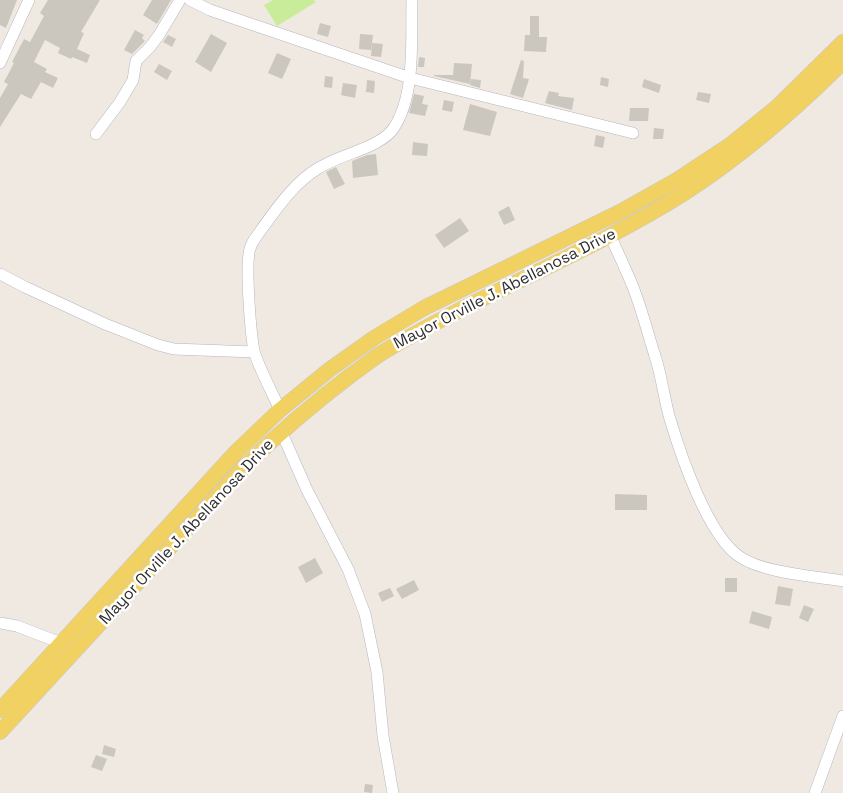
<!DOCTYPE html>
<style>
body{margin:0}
canvas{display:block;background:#efe9e1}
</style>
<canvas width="843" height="793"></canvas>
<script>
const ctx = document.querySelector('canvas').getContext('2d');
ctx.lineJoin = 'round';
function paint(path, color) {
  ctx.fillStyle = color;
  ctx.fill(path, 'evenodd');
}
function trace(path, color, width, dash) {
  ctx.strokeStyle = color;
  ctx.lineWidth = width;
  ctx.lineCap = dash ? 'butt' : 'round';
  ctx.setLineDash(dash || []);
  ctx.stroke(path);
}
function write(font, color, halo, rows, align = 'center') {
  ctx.font = font + ' "Space Grotesk",sans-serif';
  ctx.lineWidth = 5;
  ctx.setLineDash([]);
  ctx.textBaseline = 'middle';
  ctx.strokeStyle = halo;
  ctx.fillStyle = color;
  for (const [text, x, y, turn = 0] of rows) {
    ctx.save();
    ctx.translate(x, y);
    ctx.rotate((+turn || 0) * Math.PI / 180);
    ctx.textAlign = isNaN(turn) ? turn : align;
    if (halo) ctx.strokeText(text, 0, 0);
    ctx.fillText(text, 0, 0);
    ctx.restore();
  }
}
paint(new Path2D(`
 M273,0h41l2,2 -39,24 -13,-21z`), '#c9ec9a');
paint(new Path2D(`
 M0,0h17l-11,28 -6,-3z
 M48,0h52l-19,32 3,1 -7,16 13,6 -3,8 -15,-6 -1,2 -13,-6 2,-5 -15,-8 -11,22 13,7 -2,3 13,6 -5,10 -12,-6 -10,17 -10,-5 -21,33v-29l8,-14 -4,-2 10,-19 -2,-1 12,-23 6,3 14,-26 -4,-3z
 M152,0h19l-14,24 -14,-9z
 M530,16h9v21h8l-1,15 -22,-1 1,-16h5z
 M320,23l11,3 -3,11 -11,-3z
 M135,30l9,5 -2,3 3,3 -13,13 -8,-4z
 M211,34l16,9 -16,29 -16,-10z
 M360,34l13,1 -2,15 -12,-1z
 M168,35l8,4 -4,8 -9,-5z
 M372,43l11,1 -2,13 -10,-1z
 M277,53l14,6 -9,20 -14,-6z
 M419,57l6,1 -1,9h-6z
 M521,60l3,1 -1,17 6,1 -6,19 -13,-4z
 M454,63l18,1 -2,20 -36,-8v-1h19z
 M159,64l13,7 -5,9 -13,-8z
 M325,76l8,1 -1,11 -8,-1z
 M601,77l8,2 -1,8 -8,-2z
 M471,79l10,1 -1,8 -10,-3z
 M644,79l17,6 -2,8 -17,-6z
 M367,80l8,1 -1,12 -8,-1z
 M343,83l14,2 -2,13 -14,-3z
 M549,91l10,2 -1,3 16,2 -2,12 -27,-7z
 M698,92l13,2 -2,9 -13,-3z
 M414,94l10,2 -2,8 6,1 -3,11 -16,-3z
 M444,100l10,2 -2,10 -10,-2z
 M470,104l27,8 -7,24 -27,-6z
 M630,108h19l-1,13h-19z
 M654,128l10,1 -1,10h-10z
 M596,135l9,2 -2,11 -9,-2z
 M413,142l15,2 -1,12 -15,-1z
 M376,154l2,21 -25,3 -1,-17 15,-6z
 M336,167l9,17 -11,5 -8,-17z
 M509,206l6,14 -11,5 -6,-13z
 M460,218l9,13 -25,17 -9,-13z
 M615,494l32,1v15h-32z
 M315,558l8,15 -17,10 -8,-16z
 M725,578h12v14h-12z
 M414,580l5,10 -17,9 -6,-10z
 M778,586l15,3 -3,17 -15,-2z
 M390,588l4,8 -12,6 -4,-9z
 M804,605l10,4 -6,13 -9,-4z
 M752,611l20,6 -3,12 -20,-6z
 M104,745l12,4 -2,8 -12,-3z
 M96,755l11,4 -5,12 -11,-4z
 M365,784l8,1 -1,8 -8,-1z`), '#cbc7bf');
const minor = new Path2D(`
 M190,0l20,10 29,10 171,58 223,55
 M0,63l29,-63
 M96,134l24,-32 13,-22 3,-19 14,-14 9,-12 21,-35
 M610,235c8,18 16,35 23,52 9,23 15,47 22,69 7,21 9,43 15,63 11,37 38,117 70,138 24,16 74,19 103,24
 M0,274l25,13 80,37 53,21 16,4 80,3
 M280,410c-7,-16 -22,-44 -26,-59 -3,-17 -10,-92 -3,-105 2,-6 7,-11 10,-16 16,-22 33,-47 56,-61 20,-14 63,-21 76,-40 23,-33 18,-90 19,-129
 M281,431l26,59 41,79 17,45 12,58 6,64 10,57
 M0,623l17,3 44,17
 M815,793l28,-77`);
const major = new Path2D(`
 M0,710l236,-258 44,-42 49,-40 45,-32 50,-30 196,-96 57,-32 53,-35 47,-38 66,-65
 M0,732l245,-266c34,-33 69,-63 106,-91 12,-8 22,-17 34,-24 97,-58 205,-98 301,-159 57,-37 109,-82 157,-130`);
trace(minor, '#b4b7c1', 12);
trace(major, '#c9c9c9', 16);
trace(minor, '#fff', 11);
trace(major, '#f2d163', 15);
write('16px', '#2e2e2e', '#fff', [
 ["Mayor Orville J. Abellanosa Drive",505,289,-27],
 ["Mayor Orville J. Abellanosa Drive",187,532,-47]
]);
</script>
